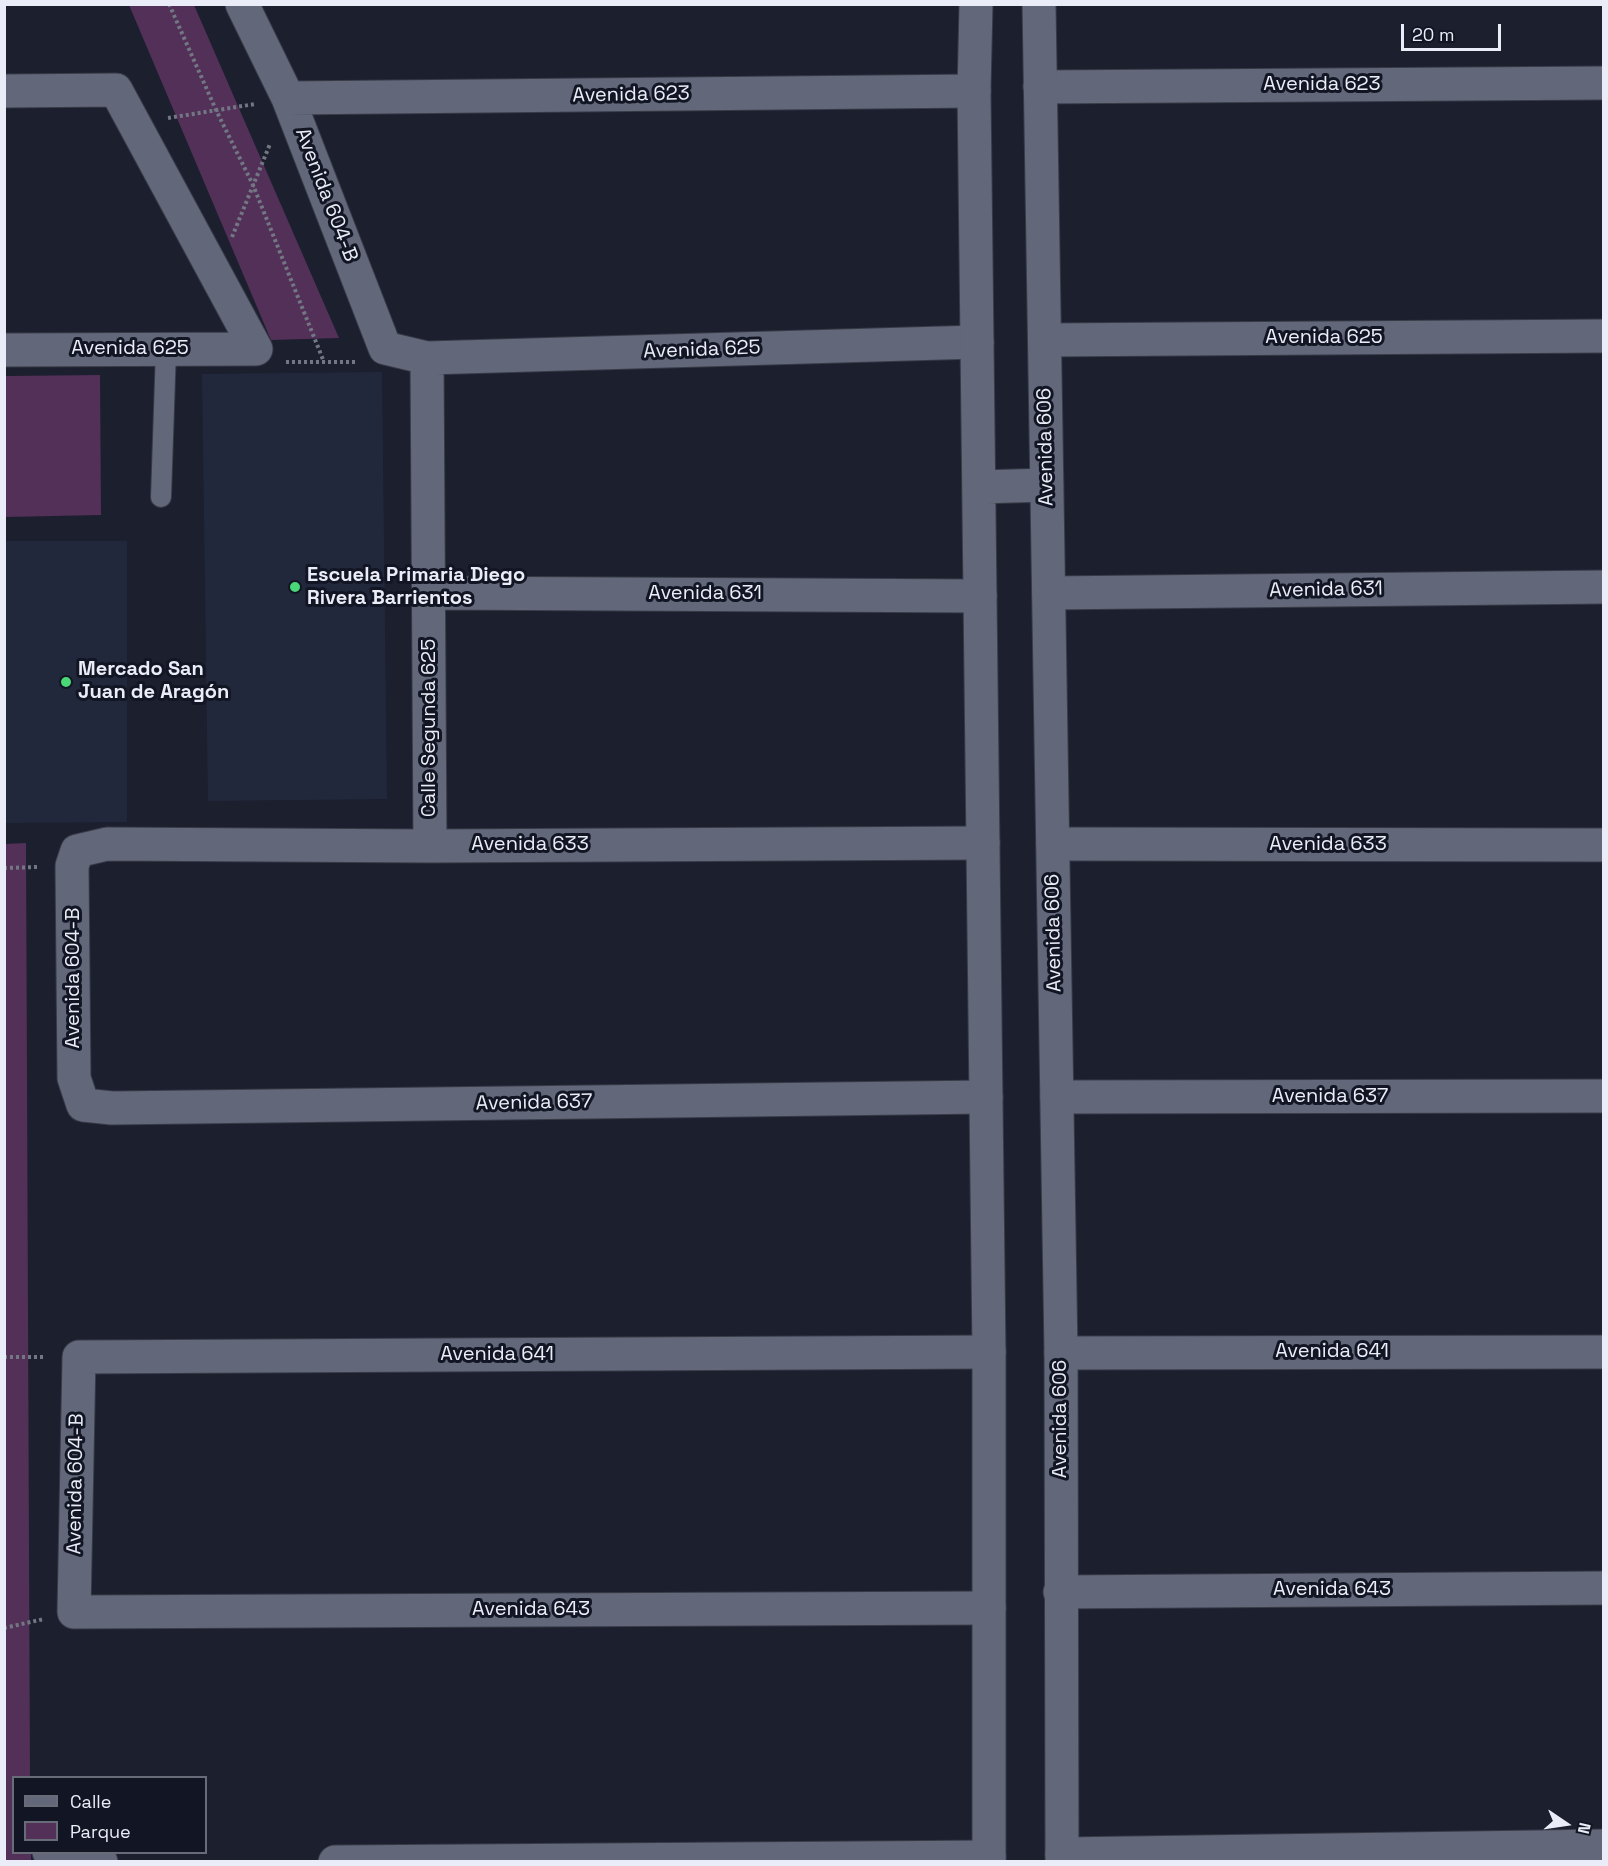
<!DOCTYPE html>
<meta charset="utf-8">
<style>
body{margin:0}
#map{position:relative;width:1608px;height:1866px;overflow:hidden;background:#1b1f2e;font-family:"Space Grotesk",sans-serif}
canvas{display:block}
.frame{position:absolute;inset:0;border:6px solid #eaedf7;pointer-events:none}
.legend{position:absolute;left:12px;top:1776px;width:195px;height:78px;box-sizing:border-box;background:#121624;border:2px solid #686c78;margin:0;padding:8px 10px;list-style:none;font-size:18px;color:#eaedf7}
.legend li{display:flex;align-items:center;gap:12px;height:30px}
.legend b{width:30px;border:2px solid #686c78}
.north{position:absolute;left:1536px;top:1794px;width:60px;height:60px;-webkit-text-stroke:4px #121624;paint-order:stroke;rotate:103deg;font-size:16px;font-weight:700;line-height:24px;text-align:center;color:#eaedf7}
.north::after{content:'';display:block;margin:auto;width:21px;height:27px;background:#eaedf7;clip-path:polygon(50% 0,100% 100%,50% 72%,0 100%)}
.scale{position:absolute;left:1401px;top:24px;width:100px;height:27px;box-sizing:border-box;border:3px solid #eaedf7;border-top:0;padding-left:8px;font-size:18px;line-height:21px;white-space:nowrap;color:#eaedf7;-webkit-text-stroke:4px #121624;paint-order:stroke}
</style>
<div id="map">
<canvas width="1608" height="1866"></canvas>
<div class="frame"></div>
<ul class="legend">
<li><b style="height:8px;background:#626779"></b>Calle</li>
<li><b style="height:16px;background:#523058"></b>Parque</li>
</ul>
<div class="north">N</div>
<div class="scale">20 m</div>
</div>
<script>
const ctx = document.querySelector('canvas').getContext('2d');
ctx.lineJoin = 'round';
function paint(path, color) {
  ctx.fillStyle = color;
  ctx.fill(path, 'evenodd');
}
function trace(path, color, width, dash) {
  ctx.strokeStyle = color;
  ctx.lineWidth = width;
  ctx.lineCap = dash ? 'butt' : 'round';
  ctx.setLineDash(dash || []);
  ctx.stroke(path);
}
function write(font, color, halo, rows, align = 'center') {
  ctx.font = font + ' "Space Grotesk",sans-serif';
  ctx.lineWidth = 6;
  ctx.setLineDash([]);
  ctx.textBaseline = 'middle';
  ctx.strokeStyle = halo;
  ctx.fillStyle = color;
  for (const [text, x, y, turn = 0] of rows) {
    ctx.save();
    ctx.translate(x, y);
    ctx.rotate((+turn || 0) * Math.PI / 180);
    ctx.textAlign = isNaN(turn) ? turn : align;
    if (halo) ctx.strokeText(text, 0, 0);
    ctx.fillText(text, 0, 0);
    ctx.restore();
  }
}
paint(new Path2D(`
 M382,372l5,427 -179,2 -6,-427z
 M5,541h122v281l-122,1z`), '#22283c');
paint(new Path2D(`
 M129,5h65l145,333 -68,2z
 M100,375l1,140 -96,2v-141z
 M26,843l4,934 -16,1v74l17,1v8l-26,1 -1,-1018z`), '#523058');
const service = new Path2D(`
 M161,497l5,-148`);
const minor = new Path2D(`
 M242,4l46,94 97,250 42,10 550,-16
 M1040,87l564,-4
 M4,91l112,-1 140,259 -252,1
 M288,98l686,-7
 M1045,340l559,-4
 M427,358l3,488
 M430,593l550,3
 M1049,593l555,-6
 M983,843l-553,3 -323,-2 -30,7 -5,15 2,212 9,27 29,3 874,-11
 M1053,844l551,1
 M1057,1097l547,-1
 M1061,1353l543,-1
 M1060,1592l544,-4
 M989,1608l-915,4 5,-255 910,-5
 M49,1852l52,10
 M1062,1854l542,-8
 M335,1862l654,-5`);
const tertiary = new Path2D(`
 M976,4l-2,87 15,1261v510
 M1039,4l22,1349 1,509
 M979,487l68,-2`);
trace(service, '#383a47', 22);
trace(minor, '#383a47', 35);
trace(tertiary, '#383a47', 35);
trace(new Path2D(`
 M169,4l47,106 37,75 71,177
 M168,118l87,-14
 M232,237l38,-93
 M286,362h70
 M4,868l34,-1
 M4,1357h42
 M4,1628l40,-9`), '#737784', 4, [3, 3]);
trace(service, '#626779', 20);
trace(minor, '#626779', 33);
trace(tertiary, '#626779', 33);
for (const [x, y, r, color] of [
 [295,587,6,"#49d778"],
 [66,682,6,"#49d778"]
]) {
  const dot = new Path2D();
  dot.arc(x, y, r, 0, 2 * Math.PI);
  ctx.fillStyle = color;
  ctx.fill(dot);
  trace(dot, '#121624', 2);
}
write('20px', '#eaedf7', '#121624', [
 ["Avenida 623",1322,85],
 ["Avenida 623",631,95,-1],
 ["Avenida 604-B",326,195,69],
 ["Avenida 625",1324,338],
 ["Avenida 625",130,349],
 ["Avenida 625",702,350,-2],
 ["Avenida 606",1046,447,-91],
 ["Avenida 631",1326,590,-1],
 ["Avenida 631",705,594],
 ["Calle Segunda 625",430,728,-90],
 ["Avenida 633",530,845],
 ["Avenida 633",1328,845],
 ["Avenida 606",1054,933,-91],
 ["Avenida 604-B",74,978,-90],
 ["Avenida 637",1330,1097],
 ["Avenida 637",534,1103,-1],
 ["Avenida 641",1332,1352],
 ["Avenida 641",497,1355],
 ["Avenida 606",1061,1419,-90],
 ["Avenida 604-B",76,1484,-89],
 ["Avenida 643",1332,1590],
 ["Avenida 643",531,1610]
]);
write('bold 20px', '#eaedf7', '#121624', [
 ["Escuela Primaria Diego",307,576],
 ["Rivera Barrientos",307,599],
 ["Mercado San",78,670],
 ["Juan de Aragón",78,693]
], 'left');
</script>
